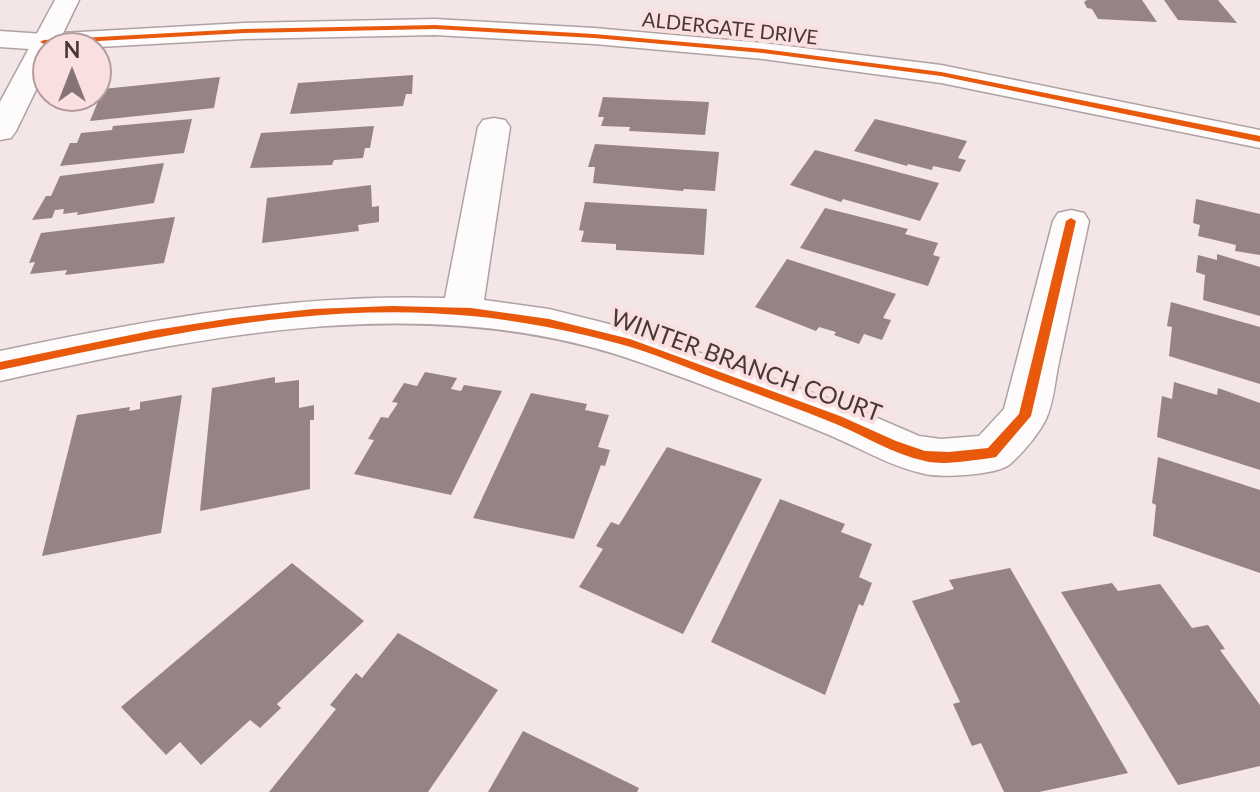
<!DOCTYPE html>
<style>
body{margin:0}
#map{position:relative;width:1260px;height:792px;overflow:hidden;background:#f4e5e6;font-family:Lato,sans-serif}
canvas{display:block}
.north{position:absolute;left:32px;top:32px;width:80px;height:80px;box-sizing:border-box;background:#fadfe0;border:2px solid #b39c9d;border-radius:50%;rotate:0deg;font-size:22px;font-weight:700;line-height:32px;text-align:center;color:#493738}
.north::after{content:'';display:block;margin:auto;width:28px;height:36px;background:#857475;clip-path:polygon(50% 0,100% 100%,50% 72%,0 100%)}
</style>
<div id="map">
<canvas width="1260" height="792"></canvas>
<div class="north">N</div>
</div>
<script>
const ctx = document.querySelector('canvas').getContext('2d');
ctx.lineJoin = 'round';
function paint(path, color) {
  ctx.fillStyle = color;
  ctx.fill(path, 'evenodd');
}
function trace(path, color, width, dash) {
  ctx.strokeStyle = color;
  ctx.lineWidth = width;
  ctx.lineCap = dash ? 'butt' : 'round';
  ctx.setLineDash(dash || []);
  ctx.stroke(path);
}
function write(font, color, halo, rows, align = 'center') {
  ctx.font = font + ' Lato,sans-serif';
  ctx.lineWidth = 8;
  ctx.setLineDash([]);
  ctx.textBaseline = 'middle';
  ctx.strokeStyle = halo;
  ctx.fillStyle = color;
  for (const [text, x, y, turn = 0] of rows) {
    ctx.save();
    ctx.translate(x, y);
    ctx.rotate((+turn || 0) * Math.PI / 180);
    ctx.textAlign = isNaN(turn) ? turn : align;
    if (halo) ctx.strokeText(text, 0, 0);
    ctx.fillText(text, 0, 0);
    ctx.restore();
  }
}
paint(new Path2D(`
 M1087,0h55l15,22 -59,-3 -6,-10 -5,-1 -3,-6z
 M1164,0h54l19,23 -59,-3z
 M413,75l-1,19h-6l-3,12 -113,8 8,-31z
 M220,77l-6,31 -124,13 13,-32z
 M603,97l106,5 -4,33 -76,-4 1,-4 -29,-1 3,-9h-6z
 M192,119l-8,34 -124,13 10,-23h7l4,-10 31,-3 1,-4z
 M875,119l92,22 -9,17 8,2 -6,12 -27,-6 -1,4 -24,-6 -1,2 -53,-15z
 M374,126l-4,22h-5l-2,10 -29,2 -2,5 -82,3 11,-35z
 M595,144l124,8 -4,39 -31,-2 -1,2 -90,-8 2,-16h-7z
 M815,150l124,33 -19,38 -77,-22 -2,3 -51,-17z
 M164,163l-10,40 -77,12 1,-3 -15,2 1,-5 -9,1 -3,8 -20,2 14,-24h5l9,-20z
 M371,185l1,22 7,-1v16l-21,3 1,6 -97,12 5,-45z
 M1196,199l64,15v41l-25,-4 1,-6 -38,-9 2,-11 -7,-2z
 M585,202l122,7 -3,46 -88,-5v-6l-35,-2 3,-11 -5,-1z
 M825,208l83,21 -3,5 33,9 -5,12 7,2 -12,29 -128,-38z
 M175,217l-11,46 -99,12 2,-5 -37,4 5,-12 -6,1 12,-30z
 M1217,254l43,13v49l-57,-16 2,-25 -9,-3 2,-17 19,5z
 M787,259l109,35 -13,24 8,2 -9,20 -18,-6 -5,10 -25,-9 2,-3 -17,-5 -3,4 -61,-24z
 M1171,302l89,25v57l-91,-28 3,-29 -5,-1z
 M425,372l32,6 -6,11 10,2 3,-6 38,6 -51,104 -97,-21 20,-34 -6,-1 13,-22 7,1 10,-15 -6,-1 12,-19 13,3z
 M275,377v6l24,-3v28l15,-3v15h-4v69l-110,22 12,-123z
 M1174,382l43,13 1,-7 42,15v67l-103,-33 5,-41 10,3z
 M531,393l56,11 -2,6 24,5 -11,32 12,3 -5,16 -4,-1 -27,74 -101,-21z
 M182,395l-21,138 -119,23 35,-141 53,-8 -1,4 11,-2v-7z
 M667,447l95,32 -79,155 -104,-47 24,-38 -7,-3 15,-24 8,3z
 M1158,457l102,33v83l-107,-37 3,-31 -4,-2z
 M780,499l65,25 -4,8 31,12 -13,33 13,6 -9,23 -4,-2 -34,91 -114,-53z
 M292,563l72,58 -87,83 4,4 -21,20 -10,-8 -49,45 -21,-23 -14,13 -45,-48z
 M1010,568l118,205 -89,19h-35l-23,-49 -9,3 -19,-42 7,-2 -48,-101 42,-12 -5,-9z
 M1112,583l6,8 42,-7 32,44 16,-3 17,24 -5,1 40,55v61l-82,19 -117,-193z
 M398,633l100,57 -70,102h-159l67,-83 -6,-4 26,-32 6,5z
 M523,731l116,57 -2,4h-149z`), '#968385');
const street = new Path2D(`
 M55,0h24l-23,48h-8v17l-32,66 -5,7 -11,2v-38z
 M494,118l11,2 5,7 -26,173 65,9 92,23 211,75 67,29 22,3 38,-3 25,-27 49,-188 5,-8 13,-3 13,3 5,8c-10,47 -20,94 -30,141 -4,18 -5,40 -13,57 -7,15 -25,36 -37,46 -14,10 -67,13 -84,9 -37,-8 -68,-28 -103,-42 -58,-24 -118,-47 -177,-68 -210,-76 -434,-30 -645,17v-30c147,-31 294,-58 445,-53l33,-171 5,-7z`);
const secondary = new Path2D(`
 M435,19l159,9 169,15 178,22 319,65v18l-319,-65 -178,-24 -169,-15 -159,-9 -191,4 -200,11 -44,-3v-16l44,3 200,-11z`);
trace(street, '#b0a2a3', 3);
trace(secondary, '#b0a2a3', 3);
paint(street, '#fdfbfb');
paint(secondary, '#fdfbfb');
paint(new Path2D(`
 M435,25l159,9 169,15 178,23 319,64v6l-319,-66 -178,-23 -169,-15 -159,-9 -191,4 -200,11 -4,-2 4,-2 200,-11z
 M1071,218l5,3 -45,195 -35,41 -5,1c-21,2 -45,8 -66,3 -32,-7 -60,-25 -89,-37 -39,-16 -79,-30 -119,-45 -32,-12 -64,-26 -97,-35 -48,-13 -97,-23 -148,-28 -157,-16 -320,21 -472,54v-8l155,-32 78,-12 80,-9 79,-3 79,2 78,11 81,20 210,77 56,25 29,10 24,1 39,-4 31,-34 47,-193z`), '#e8590c');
write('20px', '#493738', '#fadfe0', [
 ["ALDERGATE DRIVE",730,29,6]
]);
write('24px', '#493738', '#fadfe0', [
 ["WINTER BRANCH COURT",746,366,20]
]);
</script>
